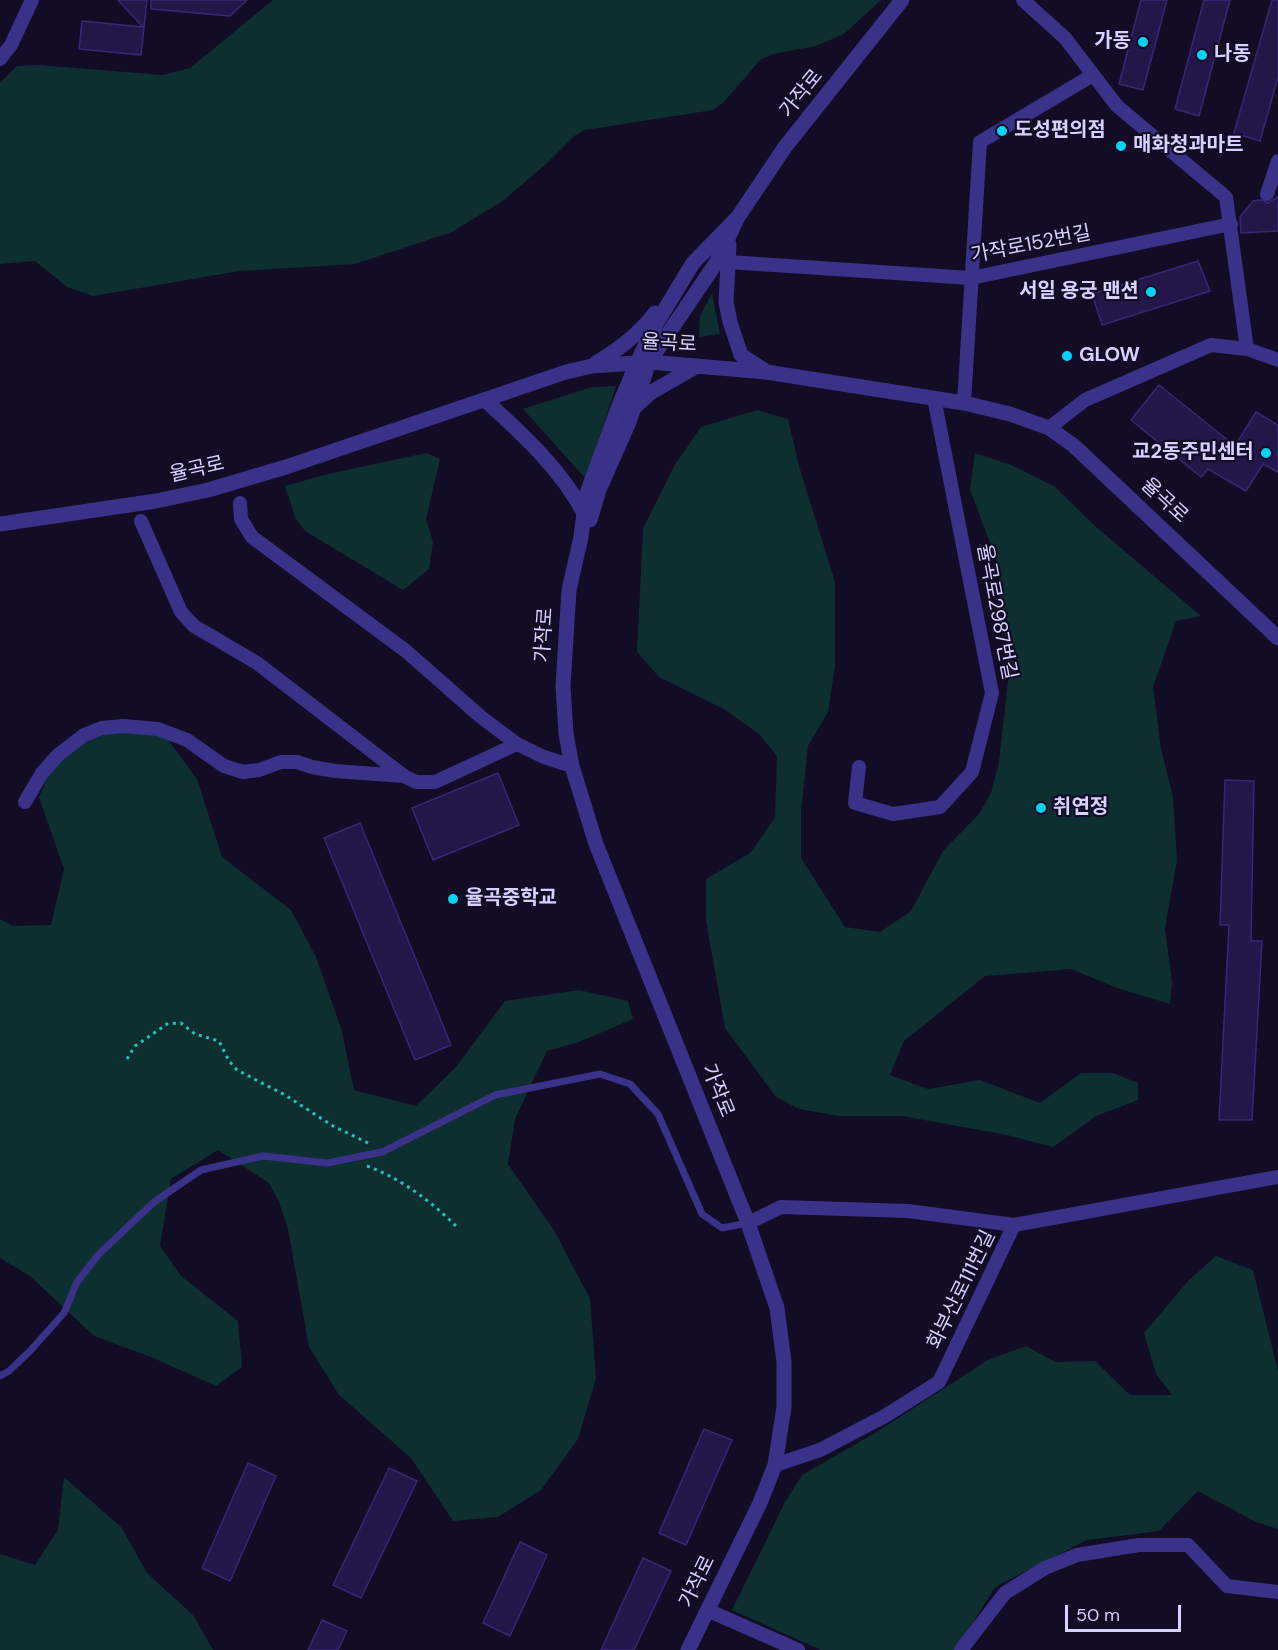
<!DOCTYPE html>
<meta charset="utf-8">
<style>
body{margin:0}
#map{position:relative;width:1278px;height:1650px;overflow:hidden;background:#120c25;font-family:"DM Sans",sans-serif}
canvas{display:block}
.scale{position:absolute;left:1065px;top:1605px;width:116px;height:27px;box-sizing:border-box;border:3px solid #d8d0ff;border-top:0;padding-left:8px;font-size:18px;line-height:21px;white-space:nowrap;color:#d8d0ff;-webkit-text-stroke:4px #120c25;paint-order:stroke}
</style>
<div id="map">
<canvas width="1278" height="1650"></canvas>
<div class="scale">50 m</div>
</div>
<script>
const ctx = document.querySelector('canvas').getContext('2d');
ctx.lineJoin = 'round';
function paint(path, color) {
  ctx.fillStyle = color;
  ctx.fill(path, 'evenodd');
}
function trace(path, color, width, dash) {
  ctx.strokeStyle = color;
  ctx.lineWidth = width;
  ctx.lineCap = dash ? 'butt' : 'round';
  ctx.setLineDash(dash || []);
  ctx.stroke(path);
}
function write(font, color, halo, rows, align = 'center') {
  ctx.font = font + ' "DM Sans","Noto Sans KR",sans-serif';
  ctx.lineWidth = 4.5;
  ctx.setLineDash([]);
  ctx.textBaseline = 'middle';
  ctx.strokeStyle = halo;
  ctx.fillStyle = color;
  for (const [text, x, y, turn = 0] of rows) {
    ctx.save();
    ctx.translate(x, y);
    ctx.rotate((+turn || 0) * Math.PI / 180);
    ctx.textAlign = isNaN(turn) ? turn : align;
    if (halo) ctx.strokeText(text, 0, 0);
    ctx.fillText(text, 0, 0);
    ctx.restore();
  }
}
paint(new Path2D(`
 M273,0h608l-37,34 -28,12 -43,8 -13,6 -36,42 -11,8 -128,20 -11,6 -27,27 -43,37 -52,32 -97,32 -115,7 -147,25 -26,-9 -32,-26 -35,3v-181l17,-17 20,-1 126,10 27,-7z
 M712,293l8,41 -21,3 1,-21z
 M616,386l-30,93 -63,-70 69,-22z
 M757,410l31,9 11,47 36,116v84l-7,46 -20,34 -7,65v47l44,69 35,5 31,-21 32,-60 36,-37 12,-21 8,-31 10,-90 -12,-111 -27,-71 5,-37 36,12 44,22 40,39 106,90 -25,5 -23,66 8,62 12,48 4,63 -12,68 7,54 -2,22 -53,-16 -46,-19 -86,7 -81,65 -14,34 38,14 52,-9 60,23 41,-30h32l25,10v17l-42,16 -43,31 -46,-12 -105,-19h-63l-40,-7 -23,-12 -51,-69 -19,-107v-42l44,-26 25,-35 2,-62 -18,-22 -35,-25 -65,-32 -22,-25 6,-123 31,-63 27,-39z
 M426,453l14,6 -14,60 7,23 -4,27 -26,21 -98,-59 -9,-12 -11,-33 43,-12z
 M111,721l55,16 31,42 25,78 69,53 25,47 26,74 12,59 62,16 40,-39 49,-66 74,-11 49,11 5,18 -54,23 -32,9 -32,68 -7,45 47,68 35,67 6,79 -18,61 -37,51 -43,27 -45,4 -42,-63 -72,-63 -30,-48 -21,-118 -9,-27 -10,-19 -51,-33 -47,29 -11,67 21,30 57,45 4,46 -26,19 -65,-29 -57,-21 -64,-60 -30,-18v-339l13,7 38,-1 13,-56 -25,-72 23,-52z
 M1216,1256l37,14 25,101v158l-22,-7 -58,-31 -39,40 -72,9 -92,47 -39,63h-135l-89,-40 53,-108 17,-27 73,-42 113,-73 38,-14 29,16 40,-1 35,34h42l-16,-21 -12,-41 45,-53z
 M64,1477l58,51 25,45 47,43 19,34h-213v-96l35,11 23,-35z`), '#0e2f30');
const building = new Path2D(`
 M118,0h29l-6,55 -62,-6 3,-28 61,6z
 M151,0h96l-17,16 -79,-7z
 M1141,0h26l-24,90 -24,-6z
 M1204,0h26l-31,116 -24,-7z
 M1272,0h6v77l-18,64 -26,-8z
 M1278,197v34l-37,2 -1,-16 13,-16 8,-1 7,3z
 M1198,261l12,30 -108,34 -10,-31z
 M1159,385l76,61 21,-34 22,13v47l-15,-8 -17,27 -38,-22 -7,8 -70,-57z
 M498,773l21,52 -86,35 -21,-52z
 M1225,780l29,1 -3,160h11l-10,179h-33l10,-195h-9z
 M360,823l91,222 -36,15 -91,-222z
 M704,1429l28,11 -46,105 -27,-12z
 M248,1463l28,13 -46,105 -28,-13z
 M389,1468l28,13 -56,117 -28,-13z
 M520,1542l27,13 -37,81 -27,-13z
 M643,1558l28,13 -37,79h-33z
 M322,1620l25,11 -9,19h-30z`);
paint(building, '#231648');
trace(building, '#3a2676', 1.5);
trace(new Path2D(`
 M127,1059l8,-13 32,-22 14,-1 14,11 24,7 10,20 8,9 48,25 48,31 37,18
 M367,1166c35,13 65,36 91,62`), '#22c1c0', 3, [3, 4.5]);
trace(new Path2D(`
 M0,1376l9,-5 21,-20 34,-38 13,-31 22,-28 55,-52 47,-32 62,-14 64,7 55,-11 113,-57 105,-21 30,10 28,30 44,100 20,14 26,-5`), '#3a3289', 7);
trace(new Path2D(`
 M1023,0l42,38 52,68 109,91 21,152 31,11
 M0,59l11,-14 21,-45
 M1267,194l11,-33
 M728,262l243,16 260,-54
 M964,403l16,-261 113,-67
 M1049,428l36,-28 126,-55 36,4
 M240,503l1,16 11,18 154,114 75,66 36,27 27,13 28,9
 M141,521l40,91 13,14 63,37 147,113
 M859,767l-4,36 38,11 47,-7 32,-35 20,-79 -58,-295
 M25,802l17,-29 16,-18 26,-20 18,-7 21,-2 35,3 29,11 37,26 19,6 16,-2 22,-8h16l15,5 23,4 69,5 12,6h19l82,-38
 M748,1223l33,-16 127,4 106,14 264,-48
 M775,1465l45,-15 65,-34 54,-34 75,-157
 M707,1610l91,40
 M961,1650l44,-57 40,-25 32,-13 62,-10h49l39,41 51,6`), '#3a3289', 14);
trace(new Path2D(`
 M729,244l-3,58 4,20 11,33 23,15
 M596,363c22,-13 43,-29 59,-50
 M485,400c37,34 75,68 99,113
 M635,407l15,-14 47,-27
 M590,520l9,-30 30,-68 20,-60 67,-99 22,-46 47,-70 117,-147
 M0,524l156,-23 52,-11 78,-23 280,-95 26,-6 57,-4 117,10 198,31 46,11 39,14 24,17 205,193
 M688,1650l72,-147 15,-38 9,-58v-45l-7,-54 -29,-85 -152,-379 -24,-78 -6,-32 -3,-48 6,-96 12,-53 5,-41 32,-88 19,-45 16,-34 40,-66 45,-46`), '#3a3289', 15);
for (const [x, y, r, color] of [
 [1143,42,6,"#00d4fb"],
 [1202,55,6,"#00d4fb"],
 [1002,131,6,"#00d4fb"],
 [1121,146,6,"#00d4fb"],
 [1151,292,6,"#00d4fb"],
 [1067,356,6,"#00d4fb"],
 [1266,453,6,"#00d4fb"],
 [1041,808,6,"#00d4fb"],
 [453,899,6,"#00d4fb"]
]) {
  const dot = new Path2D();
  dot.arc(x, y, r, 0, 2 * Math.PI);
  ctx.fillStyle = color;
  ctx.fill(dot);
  trace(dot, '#120c25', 2);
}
write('bold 20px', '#d8d0ff', '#120c25', [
 ["가동",1131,42,"right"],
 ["나동",1214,55],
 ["도성편의점",1014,131],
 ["매화청과마트",1133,146],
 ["서일 용궁 맨션",1139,292,"right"],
 ["GLOW",1079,356],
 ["교2동주민센터",1254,453,"right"],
 ["취연정",1053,808],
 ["율곡중학교",465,899]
], 'left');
write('20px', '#d8d0ff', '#120c25', [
 ["가작로",802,94,-51],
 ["가작로152번길",1031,245,-11],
 ["율곡로",669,344,3],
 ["율곡로",197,470,-13],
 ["율곡로",1164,501,43],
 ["율곡로2987번길",996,612,79],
 ["가작로",545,635,-86],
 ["가작로",717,1091,68],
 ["화부산로111번길",962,1290,-64],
 ["가작로",698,1582,-64]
]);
</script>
